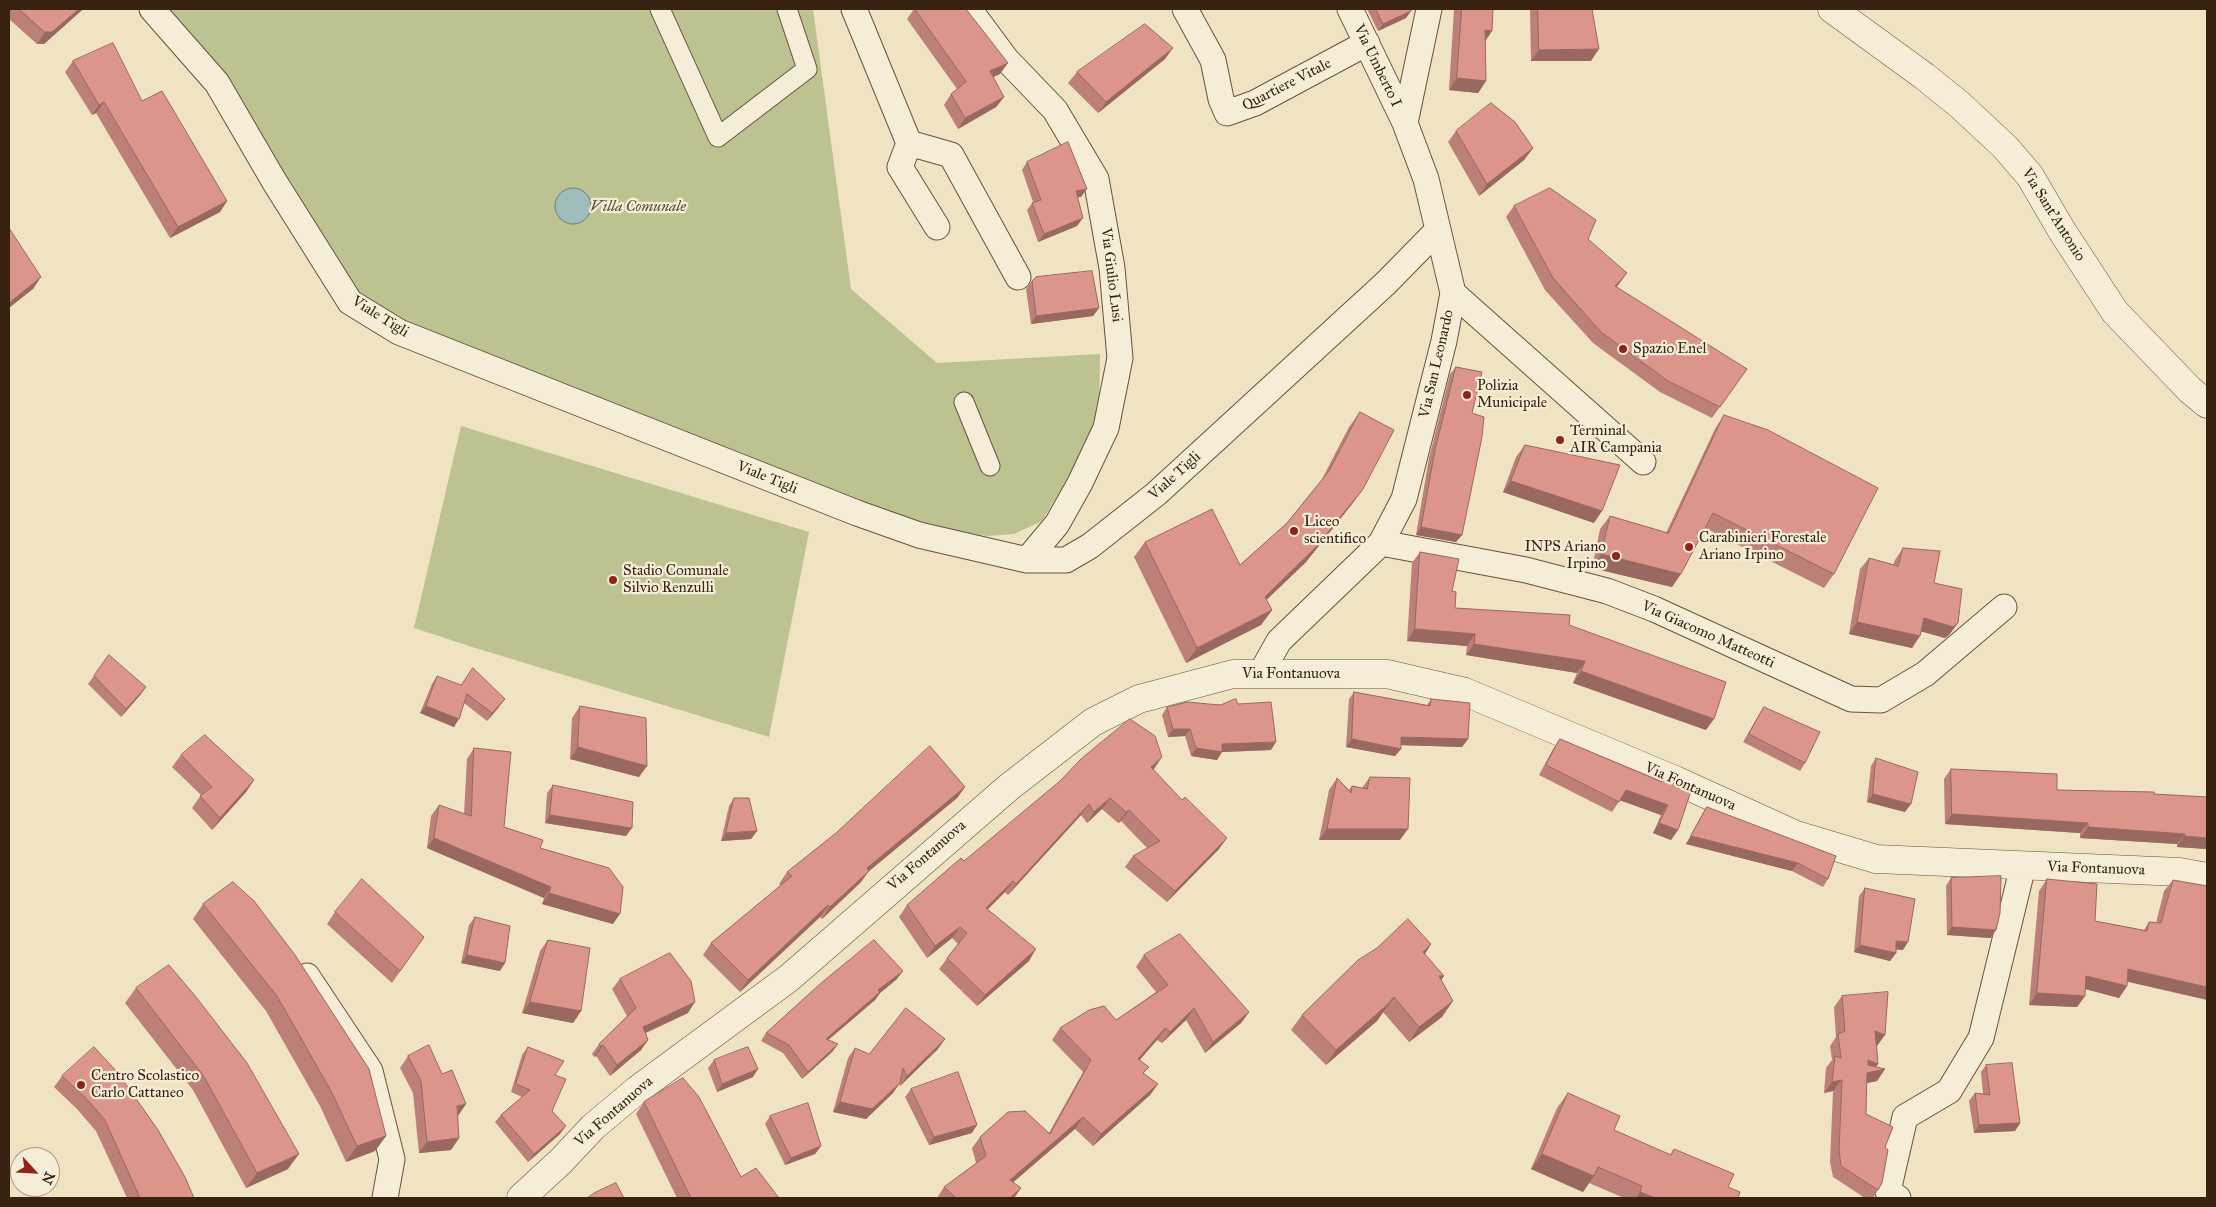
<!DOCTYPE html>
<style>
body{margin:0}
#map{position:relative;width:2216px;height:1207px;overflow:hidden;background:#f0e3c2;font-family:"IM FELL Great Primer",serif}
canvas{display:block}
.frame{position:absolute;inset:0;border:10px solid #382312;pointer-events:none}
.north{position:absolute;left:10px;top:1147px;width:50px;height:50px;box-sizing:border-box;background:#f5edd7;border:1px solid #a99c88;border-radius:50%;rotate:115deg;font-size:14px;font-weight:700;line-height:20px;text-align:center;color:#382312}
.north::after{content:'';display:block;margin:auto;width:18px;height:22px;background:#8f2418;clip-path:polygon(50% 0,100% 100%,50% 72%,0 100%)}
</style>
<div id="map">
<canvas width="2216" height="1207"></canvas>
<div class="frame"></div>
<div class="north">N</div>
</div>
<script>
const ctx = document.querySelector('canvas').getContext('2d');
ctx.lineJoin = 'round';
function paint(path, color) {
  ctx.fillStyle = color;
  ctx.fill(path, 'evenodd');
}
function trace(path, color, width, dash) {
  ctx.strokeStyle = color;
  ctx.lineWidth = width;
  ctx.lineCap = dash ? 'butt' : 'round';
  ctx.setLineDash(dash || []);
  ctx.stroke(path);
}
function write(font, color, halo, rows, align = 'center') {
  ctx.font = font + ' "IM FELL Great Primer",serif';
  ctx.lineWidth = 4.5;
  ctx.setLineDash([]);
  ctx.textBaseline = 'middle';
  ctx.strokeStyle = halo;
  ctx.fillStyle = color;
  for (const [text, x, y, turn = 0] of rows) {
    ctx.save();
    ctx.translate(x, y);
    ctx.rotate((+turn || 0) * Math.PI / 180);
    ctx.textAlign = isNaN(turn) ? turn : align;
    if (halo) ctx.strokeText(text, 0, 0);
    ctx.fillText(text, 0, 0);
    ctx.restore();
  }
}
paint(new Path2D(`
 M143,9h670l38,280 86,74 163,-9 -1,57 -18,45 -39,65 -28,13 -26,2 -50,-7 -572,-212 -93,-152z
 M461,426l348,106 -40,205 -297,-90 -58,-19z`), '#bcc391');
const water = new Path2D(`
 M555 206a18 18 0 1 1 36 0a18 18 0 1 1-36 0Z`);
paint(water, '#9dbcbb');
trace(water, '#757f77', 1);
const pedestrian = new Path2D(`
 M660,9l58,128 89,-68 -20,-60
 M964,402l26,64`);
const minor = new Path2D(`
 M152,9l65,74 57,98 76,121 49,30 458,181 62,22 108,25h39l24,-14 66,-52 230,-211 51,-52
 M854,9l55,134 -9,24 37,60
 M969,9l37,50 49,51 41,69 16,89 8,90 -14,70 -26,55 -23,41 -30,36
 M1185,9l28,51 8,39 6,14 28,-10 112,-60
 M1350,9l55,114
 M909,143l42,12 67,122
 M1453,293l190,169
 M1381,543l145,27 81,21 47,18 197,90 30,1 44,-26 79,-67
 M1261,673l18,-32 102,-98 23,-44 40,-158 9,-48 -27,-114 -21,-56 24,-114
 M307,976l63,95 22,88 -7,39
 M1898,1198l-10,-7 17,-74 44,-26 32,-53 42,-172`);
const tertiary = new Path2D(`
 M1832,9l92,67 36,29 45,42 25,29 32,55 53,81 75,78 17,14
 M521,1198l40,-37 32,-34 44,-37 152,-112 220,-191 84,-65 46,-23 94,-25h154l78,18 210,88 121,55 80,24 304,13 27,5`);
trace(pedestrian, '#66533e', 21);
trace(minor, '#66533e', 27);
trace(tertiary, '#66533e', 29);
trace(pedestrian, '#f5edd7', 19);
trace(minor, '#f5edd7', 25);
trace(tertiary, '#f5edd7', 28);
paint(new Path2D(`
 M9,9h74l-2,2 -37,33h-7l-28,-25z
 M914,9h52l34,65 -7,3 11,20 -8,10 -38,22 -14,-24 7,-11 6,-5 -50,-70z
 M1367,9h44v2l-5,7 -28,13z
 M1454,9h39l-8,31 1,41 -8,12 -29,-3z
 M1530,9h62l-1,52h-60z
 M1165,59l-67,54 -30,-30 9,-11z
 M73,61l69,40 85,100 -7,11 -50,26 -74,-125 -4,2 -27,-43z
 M1456,131l77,17 -9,12 -45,36 -31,-54z
 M1027,162l54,35h-3l-1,29 -39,16 -11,-32 6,-8 -11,-32z
 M1514,206l74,33 31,45 -3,3 131,82 -35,49 -52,-26 -67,-49 -48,-53 -39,-73z
 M1032,281l67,27 -6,8 -62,8 -5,-35z
 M1456,367l6,168 -6,7 -40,-7 13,-77 21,-84z
 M1360,412l3,77 -11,15 -46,58 -40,38 6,10 -11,15 -75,38 -52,-106 11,-15 95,23 47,-42 34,-42 28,-54z
 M1724,415l110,159 -10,14 -119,-60 -33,59 -80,-19 8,-39 10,-13 56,17 49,-104z
 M1525,445l69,78 -91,-31 13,-35z
 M1903,548l31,35 16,51 -5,4 -24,-7 -9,17 -63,-14 11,-65 9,-11 24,7 2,-5z
 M1420,552l32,39 3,17 114,17 137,105 -133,-47 4,-10 -111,-18 1,-9 -60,-5 5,-78z
 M109,655l32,39 -20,23 -33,-33z
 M437,676l62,31 -12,14 -23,-18 -10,24 -34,-14 12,-29z
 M1354,692l73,13 4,-6 37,40 -6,8 -61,-2v4l-6,7 -49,-9 3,-48z
 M1238,704l33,46 -49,2 -5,8 -26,-4 -6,-20 -17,1 -6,-22 5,-8z
 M580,706l59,71 -69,-18 2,-41z
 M1764,707l41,56 -5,8 -57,-29 16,-27z
 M1560,739l102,42 1,-2 15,51 -7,10 -18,-7 8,-18 -41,-15 -8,12 -73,-37 14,-26z
 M474,748l30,79 36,21 73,76 -71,-20 2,-6 -117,-50 4,-32 8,-11 25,9 3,-55z
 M181,755l73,25 -8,12 -34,38 -20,-22 9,-13 -29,-28z
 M1876,758l29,54 -38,-10 4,-36z
 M1153,769l66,80 -52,53 -42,-35 8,-11 14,-8 -26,-27 -3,2 -16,-14 -15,14 -6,-8 -73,80 -3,-3 -18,18 42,51 -52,45 -38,-37 19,-25 -6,-6 -25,20 -28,-41 8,-12 57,-44z
 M1951,769l106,21 150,7v52l-30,-2v-3l-97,-6v-5l-135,-9 -1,-45z
 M1370,777l30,63h-81l10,-50 8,-12 12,12 3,-4 10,2z
 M553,785l73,51 -81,-13 2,-30z
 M965,787l-8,11 -89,74 -7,10 -39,37 -2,-2 -80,75 -37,-37 8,-12 70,-57 -2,-2 8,-12z
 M734,798l23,33 -6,8 -30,2 8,-35z
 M1707,807l121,72 -5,8 -31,-16 -106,-27 16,-29z
 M1951,878l40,60 -44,-3 -1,-49z
 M2047,879l48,42 49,9 5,-8 7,1 8,-32 9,-11 34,6 -80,96v4l-8,12 -34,-9v7l-8,11 -48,-2 10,-114z
 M233,882l153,254 -11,15 -29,11 -26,-56 -54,-95 -73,-92 10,-15z
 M1865,888l38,62 -7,-1v4l-6,8 -36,-9 5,-56z
 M335,912l89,25 -32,46 -65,-59z
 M475,917l25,54 -39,-8 8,-38z
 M548,940l33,71 -8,12 -51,-10 18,-62z
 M1431,944l-6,10 16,26 1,37 -33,25 -26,-30 -6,9 -51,44 -35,-35 11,-15z
 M1144,955l105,57 -8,11 -36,30 -19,-33 -24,23 -5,-3 -17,20 4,14 14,10 -8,11 -57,51 -18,-17 -62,53 8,6 -7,10h-77l7,-11 32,-24 -4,-15 8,-11 69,-4 34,-61 -31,-32 8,-12 56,-8 40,-28 -20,-25z
 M620,979l68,34 -42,20 2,7 -7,10 -31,26 -14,-20 -2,1 -2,-3 7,-10 28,-28 -15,-27z
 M897,979l-17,14 -5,7 -47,40 10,4 -6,8 -30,27 -19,-26 -22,-12 5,-8z
 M136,988l152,181 -42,19 -53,-98 -68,-87z
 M1842,996l35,50 1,18 -2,3 9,2 -8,12 -10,2 -1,31 19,33 -7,43 -5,8h-8l-32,-21 -3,-15 3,-71 -9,2 2,-25 6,-8 -2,-14 6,-9 -2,-30z
 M528,1047l27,28 -3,36 8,23 -32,28 -33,-40 6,-7 21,-18 -11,-5 11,-37z
 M855,1048l14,6 69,-5 -38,37 -1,-2 -6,9 -27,26 -33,-7 15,-54z
 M408,1056l51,82 -8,12 -32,3 -6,-60 -13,-25z
 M714,1060l39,17 -36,15 -9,-24z
 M1986,1065l34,58 -5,8 -41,2 -5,-32 6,-8 8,1 -2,-22z
 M62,1076l132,122h-67l-31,-67 -19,-22 -23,-22z
 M911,1089l61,44 -43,12 -24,-48z
 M1568,1093l46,37 56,25 4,-6 54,38 10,11h-114l-35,-15 -6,9 -52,-23 26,-61z
 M644,1102l97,75 38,21h-102l-41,-84z
 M770,1116l51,30 -6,8 -30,11 -20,-41z`), '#bc8078');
paint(new Path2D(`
 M79,9h4l-2,2 -37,33h-7l8,-12z
 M1411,11l-5,7 -28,13 5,-7z
 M1485,30l7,1 -8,12z
 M1173,48l-8,11 -67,54 8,-11z
 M1599,49l-8,12h-60l8,-11z
 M1008,63l-8,11 -18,8 8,-11z
 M1457,78l29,3 -8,12 -29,-3z
 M1004,97l-8,10 -38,22 7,-11z
 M104,102l-8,11 -4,2 7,-10z
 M1533,148l-9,12 -45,36 8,-12z
 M1087,189l-6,8 -10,1 5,-7z
 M227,201l-7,11 -50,26 8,-11z
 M1083,218l-6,8 -39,16 6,-8z
 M1627,273l-8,11 -12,14 8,-12z
 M41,277l-8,12 -24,19v-5z
 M1099,308l-6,8 -62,8 5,-8z
 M1511,481l91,30 -8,12 -91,-31z
 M1363,489l-11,15 -46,58 -52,50 11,-15z
 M1421,527l41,8 -6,7 -40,-7z
 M1601,554l80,20 -9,13 -80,-19z
 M1272,610l-11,15 -75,38 11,-15z
 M1924,618l34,5 -8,11 -5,4 -29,-8z
 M1857,622l63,14 -8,12 -63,-14z
 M1415,629l60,5 -8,12 -60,-5z
 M1474,644l111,17 -8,12 -111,-18z
 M1581,671l133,48 -8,11 -133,-47z
 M146,687l-5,7 -20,23 5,-8z
 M505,699l-6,8 -12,14 5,-8z
 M426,706l33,13 -5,8 -34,-14z
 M1173,729h17l-5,7 -17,1z
 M1401,737l67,2 -6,8 -67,-2z
 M1352,739l49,10 -6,7 -49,-9z
 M1276,742l-5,8 -49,2 -5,8 -26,-4 5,-8 26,-4z
 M578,747l69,19 -8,11 -69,-18z
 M1162,757l-8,12 -11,9 8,-11z
 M254,780l-8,12 -34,38 8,-12z
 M965,787l-8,11 -89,74 -7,10 -39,37 8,-12 37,-39z
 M1626,790l42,15 -7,10 -42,-15z
 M1873,794l38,10 -6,8 -38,-10z
 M1110,798l-8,11 -15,14 7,-11z
 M1089,804l-8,11 -73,80 8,-11z
 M1129,810l-8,11 -3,2 8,-11z
 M1952,814l136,9 -8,10 -135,-9z
 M550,815l82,13 -6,8 -81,-13z
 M1659,823l19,7 -7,10 -18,-7z
 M2088,827l97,7 -8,10 -97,-6z
 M1327,829h81l-8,11h-81z
 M757,831l-6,8 -30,2 5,-8z
 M1691,836l107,27 -6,8 -106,-27z
 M2184,836l23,2v11l-30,-2z
 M434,838l117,49 -7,11 -117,-50z
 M1227,838l-8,11 -52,53 8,-11z
 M1013,881l-8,11 -27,27 8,-11z
 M549,893l71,21 -7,10 -71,-20z
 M828,905l-8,12 -80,75 8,-12z
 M960,927l-8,11 -25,20 8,-12z
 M1952,927l44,3 -5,8 -44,-3z
 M1896,941l12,1 -5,8 -12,-1z
 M1431,944l-10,16 2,-8z
 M1860,945l36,8 -6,8 -36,-9z
 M1036,949l-7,12 -52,45 8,-11z
 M467,955l38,8 -5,8 -39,-8z
 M2128,969l79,18v13l-87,-20z
 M903,971l-6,8 -17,14 -5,7 -55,47 6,-8 52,-49z
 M1439,976h5l-10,15z
 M2086,976l41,10 -8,12 -41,-11z
 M2037,993l48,3 -8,11 -48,-2z
 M1394,997l-17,24 -51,44 10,-15z
 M1453,1001l-11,16 -33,25 10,-15z
 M530,1002l51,9 -8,12 -51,-10z
 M695,1002l-7,11 -52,24 7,-10z
 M1194,1008l-8,12 -24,23 8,-11z
 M1249,1012l-8,11 -36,30 8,-11z
 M1165,1028l-8,12 -27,30 8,-11z
 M1875,1031l10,4 -8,11 -10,-3z
 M945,1039l-7,10 -38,37 7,-10z
 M648,1040l-7,10 -31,26 7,-11z
 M838,1044l-6,8 -30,27 6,-7z
 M603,1045l-7,11 -2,1 7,-11z
 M1868,1060l10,4 -5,8 12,-3 -8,12 -18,4z
 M758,1069l-5,8 -36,15 5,-8z
 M1842,1080l-9,11 -9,2 8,-11z
 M900,1083l-7,10 -27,26 -33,-7 7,-10z
 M1158,1084l-8,11 -57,51 8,-12z
 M466,1104l-8,12 -1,-10z
 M1083,1117l-8,12 -73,63 8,-12z
 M2020,1123l-5,8 -41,2 5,-8z
 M977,1125l-5,8 -43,12 5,-8z
 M566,1126l-6,8 -32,28 6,-8z
 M386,1136l-11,15 -29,11 11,-16z
 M459,1138l-8,12 -32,3 8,-11z
 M821,1146l-6,8 -30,11 6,-7z
 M299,1154l-11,15 -42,19 11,-15z
 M1542,1154l52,22 -11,16 -52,-23z
 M1021,1188l-7,10h-4z
 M1640,1192l15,6h-19z`), '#996861');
const building = new Path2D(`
 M19,9h60l-27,23h-7z
 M915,9h51l42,54 -18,8 14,26 -39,21 -14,-24 15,-12z
 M1376,9h35v2l-28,13z
 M1462,9h31l-1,22 -7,-1 1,51 -29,-3z
 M1538,9h54l7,40 -60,1z
 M1145,24l28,24 -67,54 -29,-30z
 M113,43l29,58 20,-10 65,110 -49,26 -74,-125 -5,3 -26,-44z
 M1491,103l24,19 18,26 -46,36 -31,-53z
 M1068,142l19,47 -11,2 7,27 -39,16 -12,-31 9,-3 -14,-38z
 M1550,188l46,32 -8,19 39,34 -12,13 132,83 -27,38 -52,-26 -67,-49 -48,-54 -39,-72z
 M9,228l32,49 -32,26z
 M1092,271l7,37 -63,8 -4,-35 4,-4z
 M1456,367l26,5 -10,41 12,4 -2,20 -20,98 -41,-8 14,-77z
 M1360,412l34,18 -31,59 -46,57 -52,51 7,13 -75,38 -52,-106 67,-33 28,56 47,-42 42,-52z
 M1724,415l44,15 110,58 -44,86 -121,-61 -32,61 -80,-20 9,-38 58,17z
 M1525,445l95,20 -18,46 -91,-30z
 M1903,548l37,3 -6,32 28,6 -4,34 -5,4 -29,-9 -4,18 -63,-14 12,-64 29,8z
 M1420,552l39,7 -7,32 4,1 -1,16 115,7 -1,10 157,57 -12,37 -133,-48 4,-10 -111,-17 1,-10 -60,-5z
 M109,655l37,32 -20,22 -32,-33z
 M473,668l32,31 -13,14 -25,-19 -8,25 -33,-13 11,-30 24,9z
 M1354,692l76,14 1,-7 39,4 -2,36 -67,-2v12l-49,-10z
 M1236,699l2,5 33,-2 5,40 -54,2v8l-26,-4 -6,-19h-17l-6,-22 20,-5 33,3z
 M580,706l66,12 1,48 -69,-19z
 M1764,707l56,25 -15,31 -56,-29z
 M1130,719l25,17 7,21 -11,10 31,33 3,-3 42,41 -52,53 -42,-35 27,-15 -31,-31 -3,2 -16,-14 -16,14 -5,-8 -73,80 -3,-3 -27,27 50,41 -51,46 -38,-37 20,-25 -7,-6 -25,19 -28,-41 54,-47 3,3 96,-80 21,-22z
 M205,735l49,45 -34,38 -20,-22 12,-9 -31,-32z
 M1560,739l102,43 1,-3 28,12 -13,39 -19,-7 9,-18 -42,-15 -7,12 -73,-37z
 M930,746l35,41 -98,81 2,3 -39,36 -2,-2 -80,75 -37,-37 81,-67 -5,-4 49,-39z
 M474,748l37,4 -7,75 39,13 -3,8 69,20 14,19 -3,27 -71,-21 2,-6 -117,-49 5,-33 32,11z
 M1876,758l42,14 -7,32 -38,-10z
 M1951,769l106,5v16l97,2v2l53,3v41l-23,-2 1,-2 -97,-7v-4l-136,-9z
 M1370,777l40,1 -2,51h-81l10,-51 14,15 1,-7 15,3z
 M553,785l80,17 -1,26 -82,-13z
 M734,798h15l8,33 -31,2z
 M1707,807l129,49 -8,23 -30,-16 -107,-27z
 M2001,876l-1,37 -4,17 -44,-3 -1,-49z
 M362,879l62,58 -24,34 -65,-59z
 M2047,879l50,5 -2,37 52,10 2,-9 12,1 12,-43 34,6v101l-79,-18 -1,17 -41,-10 -1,20 -48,-3z
 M233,882l21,19 41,54 74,114 17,67 -29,10 -26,-55 -54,-95 -74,-92z
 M1865,888l50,11 -7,43 -12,-1v12l-36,-8z
 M475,917l35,9 -5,37 -38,-8z
 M1408,919l23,25 -8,8 21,24h-5l14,25 -34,26 -25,-30 -7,8 -51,45 -34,-35 56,-55 19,-12z
 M1180,934l69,78 -36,30 -19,-34 -24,24 -5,-4 -27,31 11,8 -6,6 15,11 -57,50 -18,-17 -73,63 11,8 -11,10h-54l-12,-11 42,-31 -6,-19 28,-25 17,-1 25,23 41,-74 -31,-32 29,-18 15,-4 12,14 52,-35 -24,-30z
 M548,940l42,8 -9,63 -51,-9z
 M874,940l29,31 -25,19 2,2 -54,47 12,5 -30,28 -19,-27 -23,-12 54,-49z
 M670,953l21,28 4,21 -52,25 5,13 -31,25 -14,-20 -2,1 -2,-2 37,-36 -16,-29z
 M169,965l27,32 51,66 52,91 -42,19 -54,-98 -67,-87z
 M1888,992l-3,43 -10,-4 3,33 -10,-4v5l17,4 -18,4 -1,41 27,13 -8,20 3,3 -6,33 -4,7 -37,-24 -2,-16 3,-70 -10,2 3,-26 6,2 -3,-24 7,-3 -3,-35z
 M906,1008l39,31 -38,37 -4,-8 -3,15 -28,26 -32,-7 15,-54 14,6z
 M429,1045l13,29 10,-4 14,34 -9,2 2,32 -32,4 -6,-61 -13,-25z
 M94,1047l24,26 40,57 27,47 9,21h-54l-35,-78 -20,-23 -23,-21z
 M528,1047l36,14 -9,14 11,4 -14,32 14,15 -32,28 -33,-39 29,-25 -14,-6z
 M748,1047l10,22 -36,15 -8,-24z
 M2012,1063l8,60 -41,2 -4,-32 15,2 -4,-30z
 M958,1072l19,53 -43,12 -23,-48z
 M683,1078l16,19 42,80 15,-9 23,30h-88l-47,-96z
 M1568,1093l52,23 -6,14 57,25 3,-6 60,25 -6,13 12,5 -2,6h-83l-15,-6 2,-6 -44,-19 -4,9 -52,-22z
 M808,1103l13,43 -30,12 -21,-42z
 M616,1183l8,15h-37l7,-5z`);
paint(building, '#db958b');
trace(building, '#996861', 1);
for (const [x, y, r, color] of [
 [1623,349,5,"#8f2418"],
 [1467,395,5,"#8f2418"],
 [1560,440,5,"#8f2418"],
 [1294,531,5,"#8f2418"],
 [1689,547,5,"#8f2418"],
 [1616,556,5,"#8f2418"],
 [613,580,5,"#8f2418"],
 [81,1085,5,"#8f2418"]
]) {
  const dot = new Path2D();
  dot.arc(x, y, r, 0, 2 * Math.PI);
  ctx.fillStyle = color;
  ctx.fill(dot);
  trace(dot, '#f5edd7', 2);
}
write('15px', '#382312', '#f5edd7', [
 ["Via Umberto I",1377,66,64],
 ["Quartiere Vitale",1287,85,-27],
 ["Via Sant'Antonio",2053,215,58],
 ["Via Giulio Lusi",1111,275,83],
 ["Viale Tigli",380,317,32],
 ["Via San Leonardo",1437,364,-77],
 ["Viale Tigli",1175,476,-42],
 ["Viale Tigli",767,478,22],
 ["Via Giacomo Matteotti",1708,635,24],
 ["Via Fontanuova",1291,674],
 ["Via Fontanuova",1690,787,24],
 ["Via Fontanuova",927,856,-41],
 ["Via Fontanuova",2096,869,2],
 ["Via Fontanuova",614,1112,-41]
]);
write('italic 15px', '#594b32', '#f5edd7', [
 ["Villa Comunale",638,207]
]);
write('15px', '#382312', '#f5edd7', [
 ["Spazio Enel",1633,349],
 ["Polizia",1477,386],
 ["Municipale",1477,403],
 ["Terminal",1570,431],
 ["AIR Campania",1570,448],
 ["Liceo",1304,522],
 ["scientifico",1304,539],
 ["Carabinieri Forestale",1699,538],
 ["Ariano Irpino",1699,555],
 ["INPS Ariano",1606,547,"right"],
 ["Irpino",1606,564,"right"],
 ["Stadio Comunale",623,571],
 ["Silvio Renzulli",623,588],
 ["Centro Scolastico",91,1076],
 ["Carlo Cattaneo",91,1093]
], 'left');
</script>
